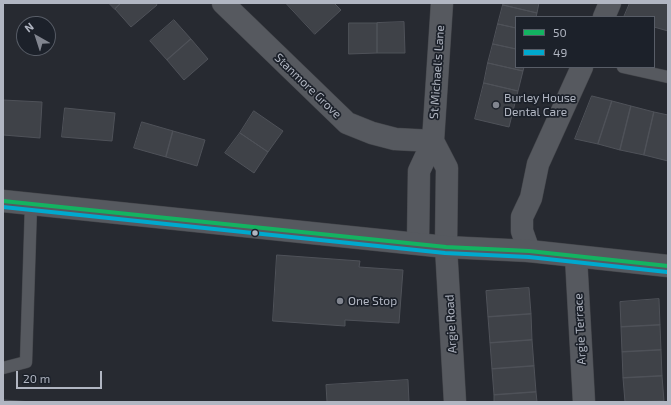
<!DOCTYPE html>
<style>
body{margin:0}
#map{position:relative;width:671px;height:405px;overflow:hidden;background:#272a31;font-family:"Exo 2",sans-serif}
canvas{display:block}
.frame{position:absolute;inset:0;border:4px solid #b1b6c2;pointer-events:none}
.legend{position:absolute;left:515px;top:16px;width:140px;height:52px;box-sizing:border-box;background:#1c212a;border:1px solid #585d67;margin:0;padding:5px 7px;list-style:none;font-size:12px;color:#b1b6c2}
.legend li{display:flex;align-items:center;gap:8px;height:20px}
.legend b{width:20px;border:1px solid #585d67}
.north{position:absolute;left:16px;top:16px;width:40px;height:40px;box-sizing:border-box;background:#1c212a;border:1px solid #585d67;border-radius:50%;rotate:321deg;font-size:11px;font-weight:700;line-height:16px;text-align:center;color:#b1b6c2}
.north::after{content:'';display:block;margin:auto;width:14px;height:18px;background:#81858f;clip-path:polygon(50% 0,100% 100%,50% 72%,0 100%)}
.scale{position:absolute;left:16px;top:371px;width:86px;height:18px;box-sizing:border-box;border:2px solid #b1b6c2;border-top:0;padding-left:5px;font-size:12px;line-height:14px;white-space:nowrap;color:#b1b6c2;-webkit-text-stroke:3px #1c212a;paint-order:stroke}
</style>
<div id="map">
<canvas width="671" height="405"></canvas>
<div class="frame"></div>
<ul class="legend">
<li><b style="height:5px;background:#13b361"></b>50</li>
<li><b style="height:5px;background:#00a9ce"></b>49</li>
</ul>
<div class="north">N</div>
<div class="scale">20 m</div>
</div>
<script>
const ctx = document.querySelector('canvas').getContext('2d');
ctx.lineJoin = 'round';
function paint(path, color) {
  ctx.fillStyle = color;
  ctx.fill(path, 'evenodd');
}
function trace(path, color, width, dash) {
  ctx.strokeStyle = color;
  ctx.lineWidth = width;
  ctx.lineCap = dash ? 'butt' : 'round';
  ctx.setLineDash(dash || []);
  ctx.stroke(path);
}
function write(font, color, halo, rows, align = 'center') {
  ctx.font = font + ' "Exo 2",sans-serif';
  ctx.lineWidth = 3.5;
  ctx.setLineDash([]);
  ctx.textBaseline = 'middle';
  ctx.strokeStyle = halo;
  ctx.fillStyle = color;
  for (const [text, x, y, turn = 0] of rows) {
    ctx.save();
    ctx.translate(x, y);
    ctx.rotate((+turn || 0) * Math.PI / 180);
    ctx.textAlign = isNaN(turn) ? turn : align;
    if (halo) ctx.strokeText(text, 0, 0);
    ctx.fillText(text, 0, 0);
    ctx.restore();
  }
}
const building = new Path2D(`
 M109,3h12l-6,6z
 M121,3h35l1,2 -26,22 -16,-18z
 M286,3h48l7,7 -26,24z
 M503,3h36l-2,10 -34,-8z
 M630,3h38v28l-14,-4v-10h-30z
 M503,5l34,8 -1,4h-20v11l-18,-4z
 M174,20l17,19 -24,21 -17,-19z
 M404,22l1,31h-28v-30z
 M349,23h28v30l-28,1z
 M498,24l18,4v21l-23,-5z
 M191,39l17,20 -24,21 -17,-20z
 M493,44l23,5v18h8l-1,4 -35,-8z
 M488,63l35,8 -5,20 -34,-8z
 M484,83l34,8 -9,36 -34,-8z
 M592,96l20,5 -14,43 -23,-5z
 M3,100l39,2 -2,36 -37,-3z
 M612,101l19,5 -11,44 -22,-6z
 M631,106l23,6 -10,43 -24,-5z
 M65,108l50,5 -3,28 -50,-4z
 M254,111l29,20 -15,21 -28,-19z
 M654,112l14,3v46l-24,-6z
 M142,122l31,9 -7,26 -32,-9z
 M173,131l32,9 -8,26 -31,-9z
 M240,133l28,19 -14,21 -29,-20z
 M277,255l83,6 -1,6 44,3 -4,53 -54,-3v6l-72,-5z
 M529,288l2,26 -43,3 -2,-26z
 M659,299l1,26 -39,2 -1,-25z
 M531,314l1,26 -42,3 -2,-26z
 M660,325l1,25 -39,2 -1,-25z
 M532,340l2,26 -42,3 -2,-26z
 M661,350l1,26 -39,2 -1,-26z
 M534,366l2,26 -42,3 -2,-26z
 M662,376l2,25 -39,1 -2,-24z
 M408,380l1,22h-82l-1,-17z
 M536,392l1,10h-43v-7z
 M3,400l30,2h-30z`);
paint(building, '#3f4248');
trace(building, '#4f5259', 1);
const service = new Path2D(`
 M623,67l45,10
 M3,368l23,-6 5,-157`);
const minor = new Path2D(`
 M223,3l124,120 25,10 23,6 38,2
 M604,17l6,-14
 M433,141l14,27 -1,79 9,155
 M418,243l1,-72 14,-30 9,-138
 M529,251l-7,-20v-14l9,-19 7,-34 44,-97
 M576,257l8,145`);
const tertiary = new Path2D(`
 M3,201l443,46 83,4 139,15`);
trace(service, '#43454a', 13);
trace(minor, '#43454a', 23);
trace(tertiary, '#43454a', 23);
trace(service, '#56595f', 12);
trace(minor, '#56595f', 22);
trace(tertiary, '#56595f', 22);
trace(new Path2D(`
 M3,201l443,46 83,4 139,15`), '#13b361', 4);
trace(new Path2D(`
 M3,207l442,46 84,4 138,15`), '#00a9ce', 4);
for (const [x, y, r, color] of [
 [496,105,4,"#81858f"],
 [255,233,3.5,"#b1b6c2"],
 [340,301,4,"#81858f"]
]) {
  const dot = new Path2D();
  dot.arc(x, y, r, 0, 2 * Math.PI);
  ctx.fillStyle = color;
  ctx.fill(dot);
  trace(dot, '#1c212a', 1.5);
}
write('12px', '#b1b6c2', '#1c212a', [
 ["St Michael's Lane",437,72,-86],
 ["Stanmore Grove",308,86,44],
 ["Argie Road",451,324,-93],
 ["Argie Terrace",580,329,-93]
]);
write('12px', '#b1b6c2', '#1c212a', [
 ["Burley House",504,98],
 ["Dental Care",504,112],
 ["One Stop",348,301]
], 'left');
</script>
